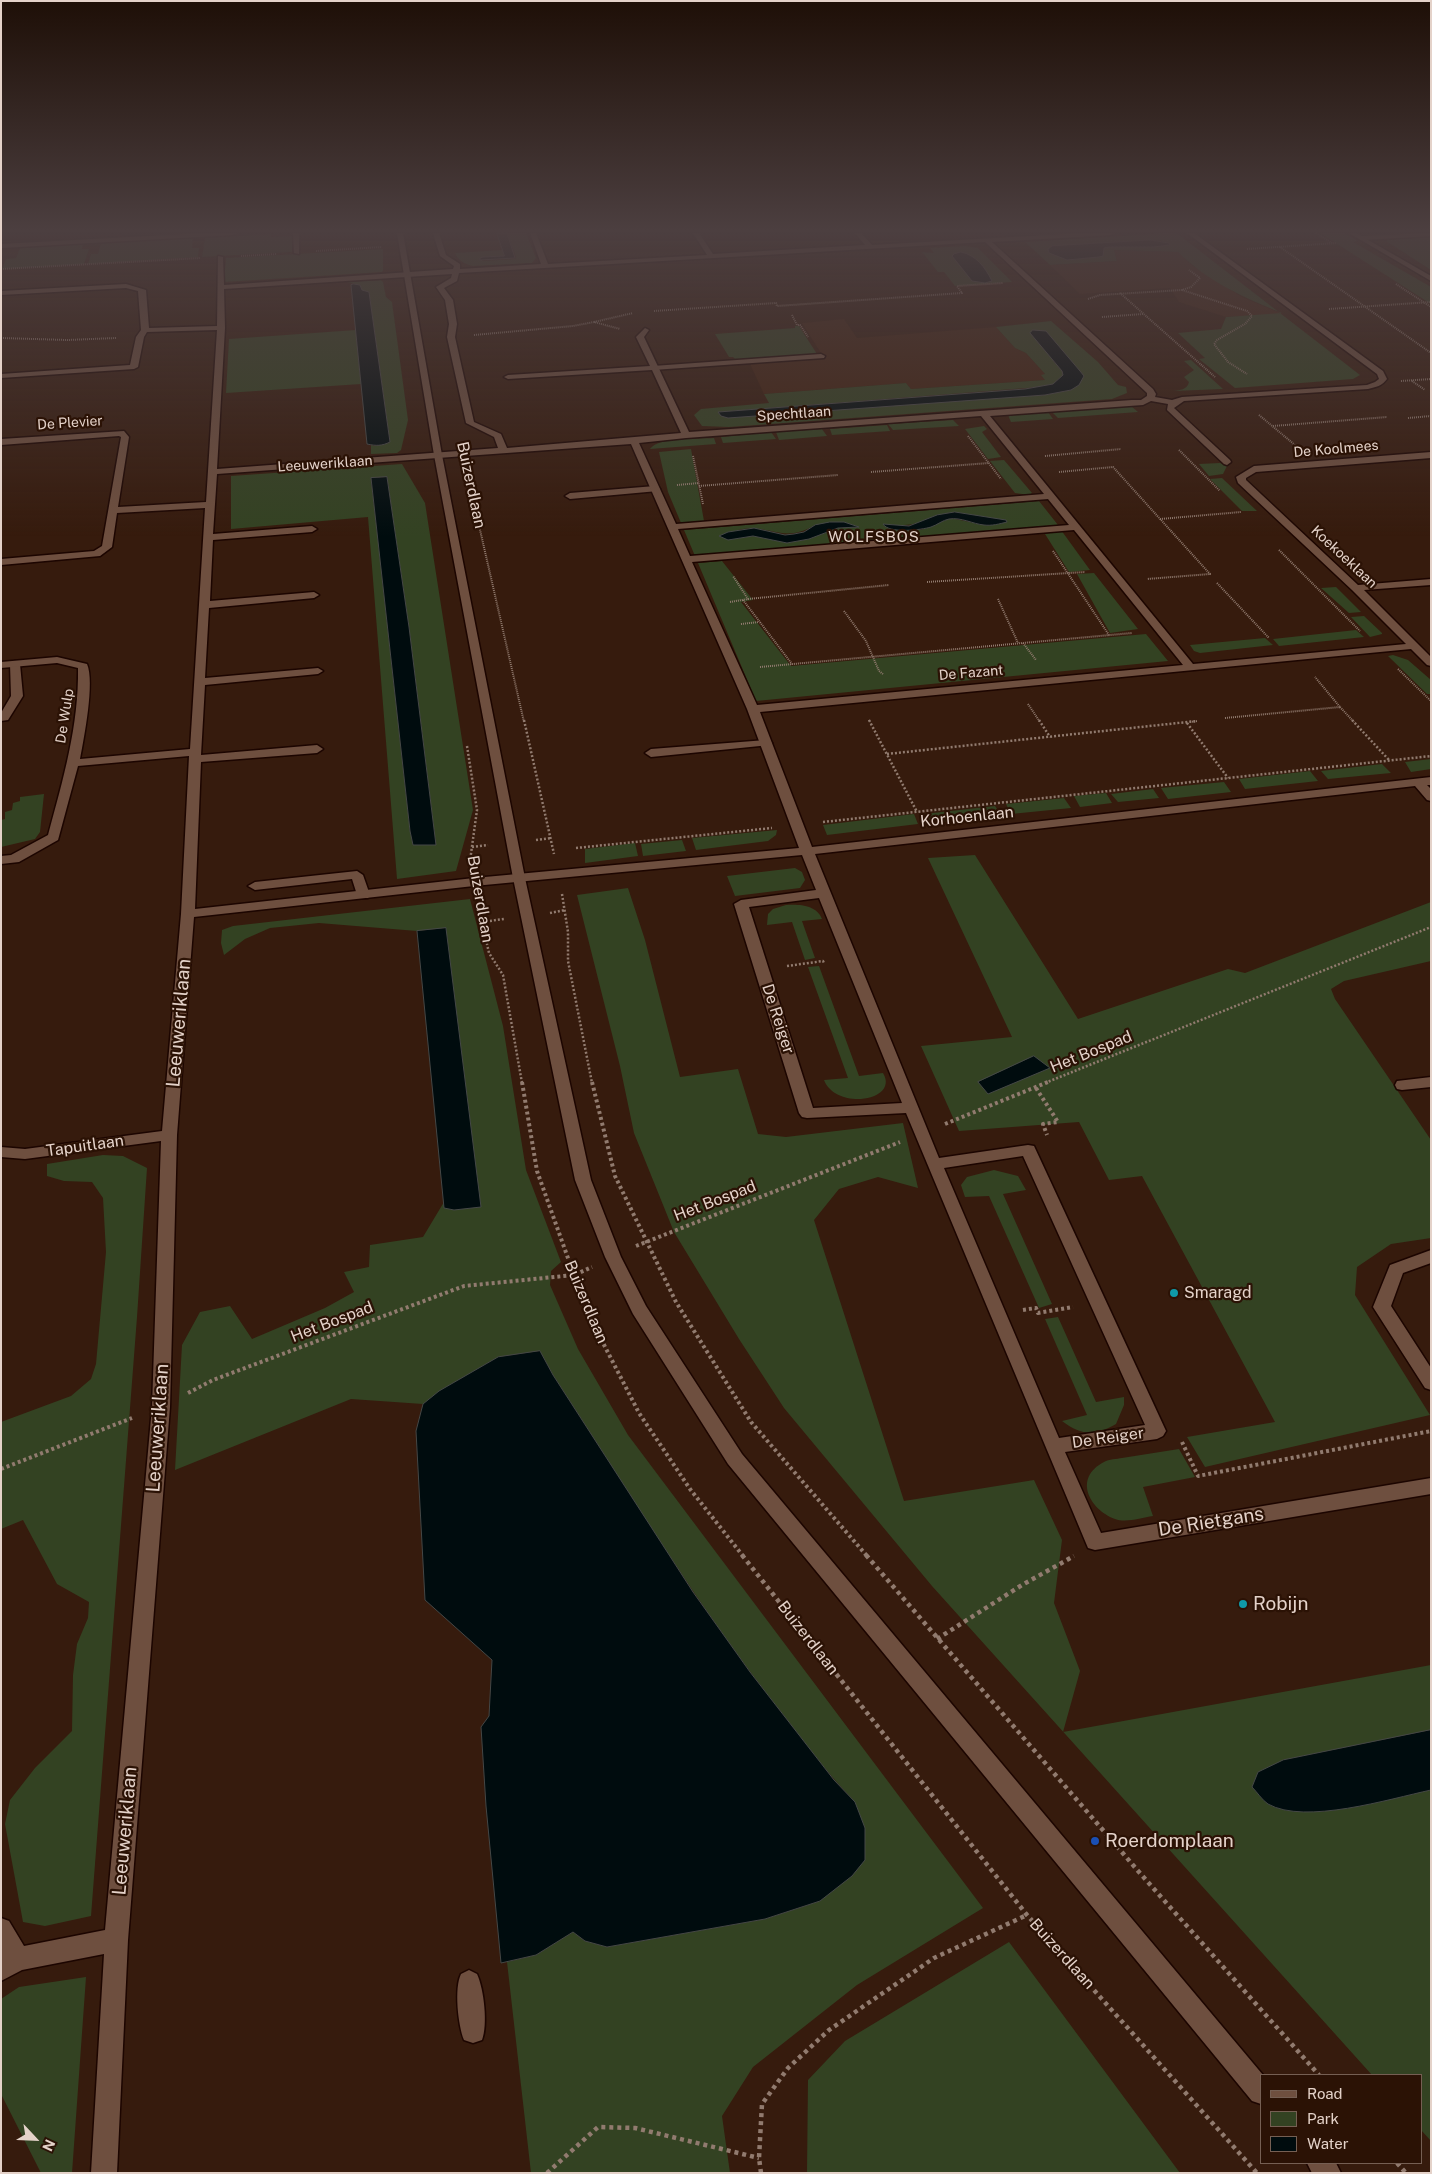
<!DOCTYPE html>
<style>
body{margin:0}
#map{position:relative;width:1432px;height:2174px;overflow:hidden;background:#361b0d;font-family:"Public Sans",sans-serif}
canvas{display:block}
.frame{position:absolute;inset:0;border:2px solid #e4d2c9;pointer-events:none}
.legend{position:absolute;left:1260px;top:2074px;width:162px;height:90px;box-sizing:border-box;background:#2b1205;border:1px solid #755f53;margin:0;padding:6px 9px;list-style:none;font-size:15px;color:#e4d2c9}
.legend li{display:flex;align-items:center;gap:10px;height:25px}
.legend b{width:25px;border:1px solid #755f53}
.north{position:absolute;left:10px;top:2114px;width:50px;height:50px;-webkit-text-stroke:4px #2b1205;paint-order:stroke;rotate:115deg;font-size:14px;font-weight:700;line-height:20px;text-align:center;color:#e4d2c9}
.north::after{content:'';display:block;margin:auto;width:18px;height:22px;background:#e4d2c9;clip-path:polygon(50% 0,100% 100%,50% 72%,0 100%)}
</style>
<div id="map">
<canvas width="1432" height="2174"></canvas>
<div class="frame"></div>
<ul class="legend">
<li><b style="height:6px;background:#6e4f3f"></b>Road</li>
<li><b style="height:14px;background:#334222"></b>Park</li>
<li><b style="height:14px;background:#000c0e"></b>Water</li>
</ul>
<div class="north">N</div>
</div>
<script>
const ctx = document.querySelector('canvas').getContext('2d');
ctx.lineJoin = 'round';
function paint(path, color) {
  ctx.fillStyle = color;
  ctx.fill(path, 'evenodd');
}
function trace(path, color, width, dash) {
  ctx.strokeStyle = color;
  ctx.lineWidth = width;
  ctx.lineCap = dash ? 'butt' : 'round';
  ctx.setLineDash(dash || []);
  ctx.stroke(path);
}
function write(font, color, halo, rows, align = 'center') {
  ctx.font = font + ' "Public Sans",sans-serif';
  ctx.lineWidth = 4.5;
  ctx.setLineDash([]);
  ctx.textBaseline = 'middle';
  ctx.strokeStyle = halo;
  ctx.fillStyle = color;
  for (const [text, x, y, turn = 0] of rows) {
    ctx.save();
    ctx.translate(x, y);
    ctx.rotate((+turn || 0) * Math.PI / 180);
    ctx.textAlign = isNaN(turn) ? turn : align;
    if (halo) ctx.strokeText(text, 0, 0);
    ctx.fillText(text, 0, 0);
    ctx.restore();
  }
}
paint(new Path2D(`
 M1114,250l64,2 14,13 50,32 41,17 -57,3 -47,-15 -9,-14 -90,6 -30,-29 67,-4z
 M844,319l13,19 139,-11 19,21 11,5 19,21 1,6 -135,9 -5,-6 -142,11 -14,-30 74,-6 -22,-35z`), '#42210f');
paint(new Path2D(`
 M507,233h19l10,25 -4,5 -59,3c-7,-1 -16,-6 -18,-13l48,-3 2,6 -22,1 -1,4 33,-2 1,-2z
 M1168,233l10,1 182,141 -7,4 -118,9 -36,-29 6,-1 -27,-25 43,-4 5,-12 56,-4c-38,-15 -75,-32 -104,-61l-64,-2 3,11 -67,4 -25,-23zM1151,240l11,1 5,5 -57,1 -6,1 -5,9 -32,3 -15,-14z
 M1320,233h24l14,8 -5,1 78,45v17z
 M271,234v3l21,-1v16l-90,5 3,-19z
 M1431,237v33l-45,-29 2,-1z
 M193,238l-1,10h7l-1,9 -110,7 3,-10h7l3,-11z
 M83,244l-1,5h7l-5,15 -82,5 4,-10 10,-1 4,-10z
 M966,246l12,2 34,34 -57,4 -11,-14h-6l-16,-20 12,1 -4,-5z
 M383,249v22l-1,1 -158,10 2,-24z
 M381,280l2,2 3,15 6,5 16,118 -7,30 -4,3 -26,1v-9l4,1 15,-4 -21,-150 -7,-2 -2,-5 -13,-3z
 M1051,321l47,41 20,23 8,2 1,6 -15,6 -383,28 -27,-1 -8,-11 7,-6 68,-6 -5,-9 142,-11 5,6 134,-9 -4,-5 4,-1 -19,-21 -11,-5 -19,-21zM1046,331l9,12 16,47 -26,5 -326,17 320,-25 14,-3 10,-9 -1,-4 -8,-9z
 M795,326h4l18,28 -81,6 -3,-3h-4l-14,-23 80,-6z
 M356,330l5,54 -135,9 3,-54z
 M1191,360l32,29 -50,2c7,-1 14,-1 16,-9l-5,-5 10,-7 -10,-9z
 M1131,406l7,6 -80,6 -6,-6z
 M1048,412l5,7 -42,3 -3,-7z
 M953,420l6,6 -66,4 -5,-6z
 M887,425l3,6 -58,4 -2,-6z
 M984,426l3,3 -5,3 19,25 -13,2 -23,-30z
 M822,429l5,7 -48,4 -3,-8z
 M771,432l5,7 -53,4 -2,-6z
 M714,438l2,6 -66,5c8,-12 49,-10 64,-11z
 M691,449l13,72 -23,2 -13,-31 -9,-40z
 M1004,460l28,33 -3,2 -14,-2 -25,-32z
 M1220,463l7,3 -4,8 -14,2 -10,-12z
 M402,464l23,39 48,307 -17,61 -59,8 -29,-362 -137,12v-53zM387,477l22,150 27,218h-23l-3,-14 -39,-353z
 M1222,478l35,33h-15l-32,-32z
 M1039,501l19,24 -363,31 -11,-26zM955,512l52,10 -23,3 -29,-6h-7l-27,11 -19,-5c17,1 33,-11 53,-13zM815,525l42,2 -19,1 -29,11 -21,4 -35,-7 -20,3 5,-9c30,-8 44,15 77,-5z
 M1061,530l29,40 -21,2 -24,-38 5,-1 -1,-2z
 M722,561l31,39 -12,2 50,64 355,-32 22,27 -412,40 -58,-138z
 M1094,573l44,56 -28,4 -33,-59z
 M1336,587l25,25 -12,1 -28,-25z
 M1364,616l18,17v1l-12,3 -19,-20z
 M1356,630l8,7 -85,9 -6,-7z
 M1265,638l8,7 -73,8 -6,-2 -4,-6z
 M1393,655l15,5 23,20v14h-4l-39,-38z
 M1431,759v10l-20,3 -6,-10z
 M1382,764l9,9 -63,6 -7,-8z
 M1310,771l8,10 -73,8 -6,-10z
 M1224,782l7,10 -63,7 -7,-11z
 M1153,789l6,9 -41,4 -7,-8z
 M1106,793l6,10 -32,4 -6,-11z
 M44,794l-4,38 -5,7 -34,8v-27l4,-1v-7l7,-2 1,-7 7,-2v-4z
 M1064,798l7,10 -60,6 -5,-10z
 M995,806l7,10 -74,8 -4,-10z
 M914,814l4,10 -91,11 -4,-10z
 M777,830l-1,5 -8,6 -72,9 -4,-12z
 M682,840l4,11 -43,5 -2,-12z
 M635,843l3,13 -53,7v-14z
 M975,855l103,164 150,-50 17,4 186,-71v59l-87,20 -13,8 4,10 96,141v98l-40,6 -34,23 -2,28 75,120 -225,52 -18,-30 88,-15 -133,-246 -33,4 -30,-58 -120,9 -38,-85 91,-9 -84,-179z
 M795,868l7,4 3,8 -5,8 -65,8 -8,-20z
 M628,888l17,52 35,137 58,-8 20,65 28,3 117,-14 15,65 -40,-11 -39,12 -25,31 90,281 130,-21 28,60 -8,63 26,68 -17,61 368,-67v65l-148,30 37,52 111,-22v351l-10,-11v-55h-49l-440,-489 -148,-178 -45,-69 -65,-107 -40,-99 -14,-67 -43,-171z
 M470,899l33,127 23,144 35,92 -10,9 -1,14 28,64 50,86 355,473 -126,77 -104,82 -31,49 8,57h-199l-24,-211 29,-7 37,-23 12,9 22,6 158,-28 55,-18 35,-99c-27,-28 -50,-59 -74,-90 -84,-107 -154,-223 -228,-337l-13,-24 -42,6 -75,47 -72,-5 -176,71 7,-125 18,-33 30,-6 22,33 73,-31 29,-16 -10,-20 25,-5 1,-22 53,-8 21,-35v6l2,-280 -29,3 -98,-8 -49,5 -25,11 -21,16 -3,-12 1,-13 11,-4z
 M786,905c13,-1 31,0 36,14l-20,2 13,37 -10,2 -13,-38 -25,3 1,-11 5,-5z
 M819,966l40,110 24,-3c17,28 -47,38 -59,7l24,-2 -40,-111z
 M103,1155l20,1 24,12 -10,149 -46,599 -46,10 -22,-4 -18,-98 5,-24 25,-32 37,-37 1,-56 4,-31 11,-26 1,-16 -32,-18 -34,-64 -22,9v-107l70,-26 20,-17 5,-15 10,-112 -3,-54 -11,-16 -28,-1 -17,-5v-12z
 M994,1170l24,6 8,14 -23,4 49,110 -13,4 -50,-112 -24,1 -4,-12 6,-8z
 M1058,1317l38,85 28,-5v8l-8,19c-21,12 -34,12 -54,-3l25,-6 -42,-96z
 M1179,1449l16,28 -52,10 10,29c-12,2 -27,7 -38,3 -26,-10 -42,-41 -11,-57 5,-3 13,-3 18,-4 19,-3 38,-6 57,-9z
 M1009,1942l171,231h-373l1,-93 37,-39z
 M86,1977l-14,196h-31l-40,-79v-95l18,-12z`), '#334222');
const water = new Path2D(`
 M497,233h10l8,25 -35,2v-2l3,-1 21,-1z
 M1151,240l18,3 1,2 -16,2h-44l-6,1 -1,8 -4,1 -32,3 -18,-7 -1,-4 4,-3z
 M961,252c15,3 24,15 31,29l-7,2 -13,-2 -20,-25 2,-2z
 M354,284l6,1 2,5 7,2 21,150c-8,4 -14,4 -23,2l-16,-159z
 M1033,330l13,1 34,40 4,5 -5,9 -8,5 -26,5 -317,23 -7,-2 -3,-4 307,-23 28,-5 10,-9 -1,-4 -32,-38z
 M387,477l22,150 27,218h-23l-3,-14 -39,-353z
 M955,512l51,8 1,2c-8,2 -15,4 -23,3 -11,-1 -23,-8 -35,-6 -6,1 -12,6 -18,8 -10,3 -42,7 -48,-3l26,2 28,-11z
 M830,522h14l15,5 -21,1 -29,11 -22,4 -34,-7 -25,4 -9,-4 9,-4 26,-4 31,7 9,-1 10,-2 11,-7z
 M446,928l35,279 -27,3 -10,-2 -27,-277z
 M1034,1056l16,12 -62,26 -10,-12z
 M540,1351l13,24 140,217 57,80 84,108 21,22 10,26v32l-13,16 -32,25 -55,18 -158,28 -22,-6 -12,-9 -37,23 -35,8 -15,-157 -5,-79 8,-11 3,-56 -67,-60 -9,-169 7,-27 16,-13 59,-34z
 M1431,1730v60c-42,9 -126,35 -163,14 -6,-4 -11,-12 -16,-17l6,-15 25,-12z`);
paint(water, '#000c0e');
trace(water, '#444746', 1);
const lane = new Path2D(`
 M1431,233v3l-69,4 -3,-2 3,-2z
 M821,354l4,2 -1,2 -171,12 -4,-2 4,-2z
 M655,486l5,3 -2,2 -88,8 -5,-3 5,-3z
 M15,661l5,3 3,32 -15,24 -7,1v-8l10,-17 -1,-32z
 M766,740l6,3 -2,2 -119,12 -6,-4 6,-4z
 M357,871l6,4 7,20 -2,3h-10l-6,-19 -97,11 -7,-4 7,-4z
 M469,1970l8,4c7,15 11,51 5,66l-9,3 -9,-3c-6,-15 -10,-52 -3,-66z`);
const street = new Path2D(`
 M204,233h32l-3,2 -232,13v-4z
 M293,233h6v21l-5,-1z
 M433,233h6l7,22 14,9v5l81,-5 -11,-31h6l12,31 159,-9 -14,-22h6l14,21 152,-9 -10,-12h6l11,12 211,-12h31l-3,2 -119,7 161,147 3,5 -1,3 17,3 10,-3 185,-12 8,-3 4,-3 -2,-5 -190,-141h7l189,138 4,8c-5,7 -11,8 -19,10l-184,12 -10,7 56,52 1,2 -4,3 -3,-1 -57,-54 1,-6 -17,-3 -8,4 -153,11 203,248 213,-20 -54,-54 -114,-107 -2,-6 18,-11 177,-14v6l-175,14 -10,6v2l112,105 73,-6v6l-67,5 67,67v9l-4,-1 -16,-16 -651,63 52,135 619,-70v8h-4l4,4v12l-4,-1 -12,-14 -600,68 124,304 89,-13 6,1 132,285 -3,5 -6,3 -92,13 36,81 330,-55v16l-336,56 -7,-2 -182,-435 -99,5 -5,-1 -3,-4 -65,-209 7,-4 75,-10 -14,-35 -328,31 -280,31 -17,218 -7,272 -42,533 -11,233h-26l13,-219 -82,16 -21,11v-63l8,3 15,25 81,-16 47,-523 9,-266 -136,18 -24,-2v-10l24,2 137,-18 19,-217 8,-158 -111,10 -20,74 -39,22 -18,2v-8l10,-1 37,-20c15,-55 31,-110 30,-167l-21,-5 -56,5v-6l56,-5 30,7c8,18 -3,74 -7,95l110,-10 15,-241 -88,5 -5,34 -12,9 -99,9v-6l93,-8 8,-5 19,-109 -2,-1 -118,9v-6l123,-8 5,6 -11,70 88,-5 11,-172 -70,2 -3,5 -6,30 -4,2 -133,9v-4l129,-9 6,-28 5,-7 -3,-39 -12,-3 -125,7v-4l125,-7 20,6 3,38 68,-2 1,-70 5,1 1,28 229,-16 1,-3 -14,-10zM985,242l162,151v3l-6,4h-9l-443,32 -45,-95 5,-7 -4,-2 -9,9 14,29 -142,9 -4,2 4,2 144,-9 29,63 -174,15 -6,-14 -27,-12 -19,-85 2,-13 -4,-24 -9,-12 13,-7 2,-8zM452,274l-1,4 -15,9 9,13 4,24 -2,13 19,86 28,14 4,11 -281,21 8,-141 -1,-39zM981,416l63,78 -368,30 -37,-81 47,-5zM631,444l116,265 52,139 -325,30 -279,31 6,-147 116,-9 6,-4 -6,-4 -116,10 4,-70 113,-11 5,-3 -5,-3 -113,10 4,-70 105,-10 5,-3 -5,-3 -104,9 3,-61 99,-8 5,-3 -5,-3 -99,8 4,-60zM1048,499l21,26 -379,31 -12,-27zM1074,530l109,135 -426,40 -65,-143zM819,898l83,205 -89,5 -64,-201zM1023,1156l122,269 -86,13 -115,-270z
 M1349,233h7l75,43v5z
 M1431,1077v10l-29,3 -5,-1 -2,-4 2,-4z
 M1431,1250v13l-28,10 -12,33 40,62v22l-6,-2 -52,-81 17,-42z`);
const secondary = new Path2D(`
 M397,233h6l39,222 83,423 66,302 30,77 25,49 96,148 521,621h-2v29l-9,-3 -524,-637 -95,-150 -28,-57 -30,-77 -62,-302 -79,-423z
 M1307,2163h29l5,10h-29z`);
trace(lane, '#1c0500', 3);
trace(street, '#1c0500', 3);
trace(secondary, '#1c0500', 3);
trace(new Path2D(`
 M1316,233l16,10
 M1280,247l151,106
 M1247,249l89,-6
 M316,251l66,-4
 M241,256l36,-2
 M1,269l199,-11
 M1396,284l35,23
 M1182,290l65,21 5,5 -7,8 -28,16 -3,4 14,18 19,12
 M1120,293l95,84
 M1088,299l12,-4 82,-5 9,-3 9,-9 -11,-8
 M1329,309l102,-7
 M654,311l122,-8 1,3 185,-13 -5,-7 46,-3
 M792,315l5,10h3l8,12
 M1102,317l41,-3
 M594,322l39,-9
 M474,335l99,-9 21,-4 26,7
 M1,338l66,2 49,-2
 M1401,381l30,-2
 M1412,381l13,9
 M1259,415l36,30
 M1408,418l23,-2
 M1273,426l114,-9
 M968,436l33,43
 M1179,450l41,41
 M693,456l10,48
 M1045,456l76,-7
 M871,472l118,-9
 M1059,472l54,-5 97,107 -63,5
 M467,473l57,249
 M677,485l22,-2
 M699,486l139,-11
 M1160,519l81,-7
 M1279,550l81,81
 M1053,551l56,84
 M927,582l158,-10
 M1217,583l52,55
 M748,599l141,-14
 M998,599l20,44
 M743,600l49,64
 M730,602l18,-3 -15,-23
 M844,611l22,30 13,30 4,3
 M741,624l18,-2
 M1023,643l13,17
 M760,667l372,-34
 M1398,669l33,32
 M1028,704l12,18
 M1340,707l14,15
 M1225,718l115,-11 -25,-30
 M869,720l1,2
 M1190,722l7,-1`), '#917b6f', 2, [1, 1]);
trace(new Path2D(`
 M524,720l30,134
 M869,720l48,92
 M1039,720l11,17
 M1352,720l37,40
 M1187,723l41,55
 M467,746l10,64 -7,51
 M887,754l310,-33
 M823,822l608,-66
 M536,840l15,-2
 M472,847l16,-2
 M576,848l196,-20
 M562,894l6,38v29l24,122
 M478,904l11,49 14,22 19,108
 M550,913l15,-3
 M482,922l22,-3
 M787,966l36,-5 1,2
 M1045,1083l386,-156`), '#917b6f', 2.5, [2, 2]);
trace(new Path2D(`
 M522,1082l15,89 37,104 26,62 39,76 51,76 53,67
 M592,1082l23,94 61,126 75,120 116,134
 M1036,1088l22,34 -15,2 4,11
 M945,1124l103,-42
 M636,1246l264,-104
 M1023,1310l13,-2 2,5 35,-6
 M188,1393l25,-13 251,-94 110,-11 18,-8
 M1182,1442l16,34 233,-45
 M1,1469l131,-51`), '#917b6f', 4, [3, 3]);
trace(new Path2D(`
 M742,1555l285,360 230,258
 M866,1555l273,317 180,203
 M937,1639l85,-54 52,-29
 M1397,2163l9,10
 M547,2173l51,-46 37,1 124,30
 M761,2173l-2,-15 3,-54 26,-36 41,-38 105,-72 93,-43`), '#917b6f', 4.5, [4, 4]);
paint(lane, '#6e4f3f');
paint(street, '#6e4f3f');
paint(secondary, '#6e4f3f');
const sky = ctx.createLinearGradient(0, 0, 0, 537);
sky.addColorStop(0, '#1e0f07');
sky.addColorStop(0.43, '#4c3f40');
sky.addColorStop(1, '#4c3f4000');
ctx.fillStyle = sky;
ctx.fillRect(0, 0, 1432, 537);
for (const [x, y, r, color] of [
 [1174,1293,5,"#0f9aa8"],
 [1243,1604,5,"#0f9aa8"],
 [1095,1841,5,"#1a4fb4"]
]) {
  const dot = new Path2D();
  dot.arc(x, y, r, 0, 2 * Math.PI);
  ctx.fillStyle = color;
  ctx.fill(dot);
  trace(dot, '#2b1205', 2);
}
write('14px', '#e4d2c9', '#2b1205', [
 ["Spechtlaan",794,414,-4],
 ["De Plevier",70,423,-4],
 ["De Koolmees",1336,449,-5],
 ["Leeuweriklaan",325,464,-4],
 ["Koekoeklaan",1344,557,43],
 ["De Fazant",971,673,-5],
 ["De Wulp",65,716,-81]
]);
ctx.letterSpacing = '1px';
write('15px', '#e4d2c9', '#2b1205', [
 ["WOLFSBOS",874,537]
]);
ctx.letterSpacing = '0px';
write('16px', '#e4d2c9', '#2b1205', [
 ["Buizerdlaan",471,485,78],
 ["Korhoenlaan",967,817,-6],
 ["Buizerdlaan",480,899,80],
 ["De Reiger",778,1019,72],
 ["Het Bospad",1091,1052,-22],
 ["Tapuitlaan",85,1146,-8],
 ["Het Bospad",715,1201,-21],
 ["Buizerdlaan",586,1302,67],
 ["Het Bospad",332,1322,-21],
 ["De Reiger",1108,1438,-8],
 ["Buizerdlaan",808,1638,52],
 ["Buizerdlaan",1062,1954,48]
]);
write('16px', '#e4d2c9', '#2b1205', [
 ["Smaragd",1184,1293]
], 'left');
write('19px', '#e4d2c9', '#2b1205', [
 ["Leeuweriklaan",179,1023,-85],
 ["Leeuweriklaan",158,1428,-86],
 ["De Rietgans",1211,1522,-9],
 ["Leeuweriklaan",125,1831,-85]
]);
write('19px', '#e4d2c9', '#2b1205', [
 ["Robijn",1253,1604],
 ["Roerdomplaan",1105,1841]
], 'left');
</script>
